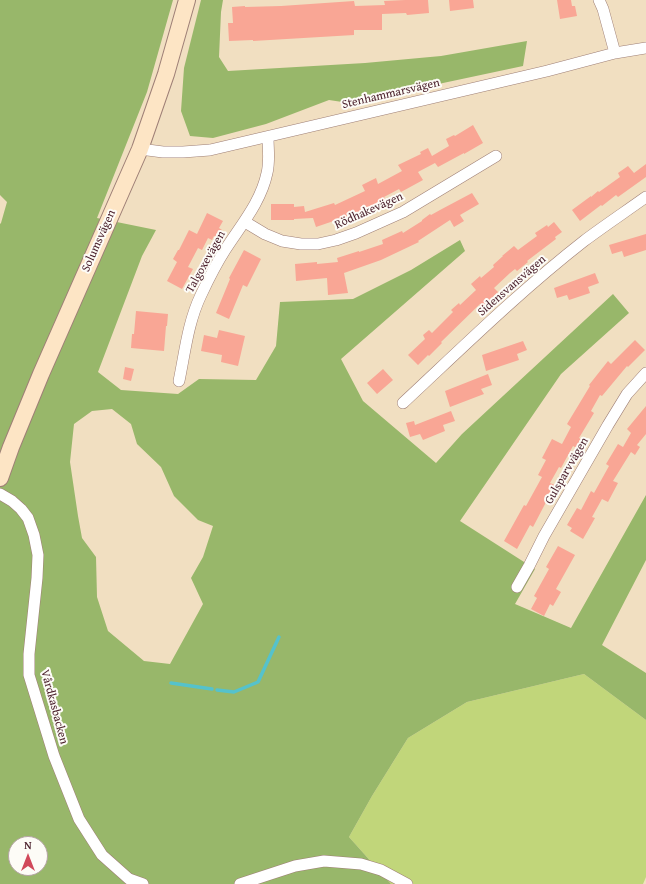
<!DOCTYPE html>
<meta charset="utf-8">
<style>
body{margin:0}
#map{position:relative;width:646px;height:884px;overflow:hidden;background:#f1dfc1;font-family:"Gentium Book Plus",serif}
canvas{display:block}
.north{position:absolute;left:8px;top:836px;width:40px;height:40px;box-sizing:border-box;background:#fdfcf7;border:1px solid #b5a4a5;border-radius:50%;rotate:0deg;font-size:11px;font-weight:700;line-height:16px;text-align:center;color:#4a1f2b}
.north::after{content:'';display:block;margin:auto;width:14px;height:18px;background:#d1495b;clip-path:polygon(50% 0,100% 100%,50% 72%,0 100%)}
</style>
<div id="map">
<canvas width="646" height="884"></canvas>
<div class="north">N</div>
</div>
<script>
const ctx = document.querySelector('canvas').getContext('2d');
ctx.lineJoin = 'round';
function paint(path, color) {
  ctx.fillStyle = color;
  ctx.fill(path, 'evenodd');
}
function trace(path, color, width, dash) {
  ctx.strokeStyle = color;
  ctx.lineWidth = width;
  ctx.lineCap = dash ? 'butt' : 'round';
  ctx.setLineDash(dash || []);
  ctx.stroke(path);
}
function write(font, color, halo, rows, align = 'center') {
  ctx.font = font + ' "Gentium Book Plus",serif';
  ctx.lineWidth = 4;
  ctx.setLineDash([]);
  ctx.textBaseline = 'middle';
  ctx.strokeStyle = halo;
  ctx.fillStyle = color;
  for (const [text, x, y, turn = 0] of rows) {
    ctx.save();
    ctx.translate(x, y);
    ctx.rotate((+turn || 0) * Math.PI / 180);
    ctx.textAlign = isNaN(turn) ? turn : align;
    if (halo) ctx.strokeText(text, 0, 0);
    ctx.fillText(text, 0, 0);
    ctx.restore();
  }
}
paint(new Path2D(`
 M584,674l62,46v157l-3,7h-252l-42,-47 23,-41 36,-58 59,-36z`), '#c1d67a');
paint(new Path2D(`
 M0,0h173l-26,92 -50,126 59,12 -14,26 -44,116 23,18 57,4 21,-15 57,1 20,-34 4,-44 73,-3 58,-29 49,-30 5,11 -124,108 22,42 73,62 26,-29 151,-140 16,19 -68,61 -101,147 75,48 -20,35 56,24 75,-133v65l-44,85 44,28v47l-62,-46 -117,28 -59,36 -36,58 -23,41 42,47h-391v-660l1,-1 6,-21 -7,-7zM112,409l19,15 6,20 24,23 13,29 24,24 15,6 -10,31 -12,21 12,26 -33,60 -26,-3 -36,-30 -11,-34 -1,-40 -14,-19 -4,-22 -8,-54 4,-38 18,-13zM16,844h24v24h-24z
 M201,0h22l-2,12 -2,45 9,14 137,-8 76,-7 86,-15 -4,25 -174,37 -20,-3 -63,24 -53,14 -23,-2 -9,-25 3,-43z`), '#98b76a');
trace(new Path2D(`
 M171,683l41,6
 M217,690l17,2 24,-10 21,-45`), '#55c2cc', 3.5);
paint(new Path2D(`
 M405,0h23l1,13 -22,2 -1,-2 -24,1v16h-28v5l-101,6v-1l-24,1 -1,-18h5l-1,-16 13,-1v1l36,-1 73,-5 1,5 30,-1 -1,-4z
 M449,0h24l1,8 -24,3z
 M557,0h14l1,6h3l2,10 -17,3z
 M473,125l10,18 -19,11v-1l-26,14 -3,-4 -17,9 5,8 -22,12 -2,-3 -15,8 2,3 -32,14 -38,13 -3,-9 -19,1v1h-23v-16h23v3l10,-1 1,6 29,-9 1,2 30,-14 -3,-6 14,-7 2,6 24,-13 -4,-6 23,-11 -1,-2 8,-4 4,8 17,-10 -3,-7 8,-4 1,1z
 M646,164v13l-28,20 -2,-2 -14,11 -1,-1 -21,16 -8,-11 19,-14v1l7,-6 1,1 21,-15 -2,-4 10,-7 6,7z
 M472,193l7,11 -19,11 4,6 -10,6 -4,-7 -32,21 1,1 -38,18 -37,13 4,20 -20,2 -1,-17 -31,3 -1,-17 22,-2v2l21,-2 -1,-4 22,-7v1l24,-8 -1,-4 20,-9 1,2 19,-12v-1l8,-6 1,1 9,-5z
 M207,213l16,8 -4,7 3,2 -4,8 -4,-2 -2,4 -4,-2 -6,12 -4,-2 -10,19 5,2 -11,20 -15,-8 10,-19 -4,-3 5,-9h1l10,-20 8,4z
 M554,222l8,10 -7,5 1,2 -29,22 1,1 -11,9 -2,-2 -5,4 -16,15 4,4 -16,15 -2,-3 -39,38 1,1 -13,13 -1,-1 -10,10 -10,-10 17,-16 -2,-4 6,-5 3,3 21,-21 -2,-2 8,-7 1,2 16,-15 -5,-6 9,-8 1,2 13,-11 -1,-2 10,-9h-1l12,-10 4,4 19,-14 -2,-3 12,-8 1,2z
 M646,234v16l-22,7 -2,-6 -10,3 -3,-9z
 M244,250l17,9 -14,28 -4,-2 -14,34 -13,-6 14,-34 -1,-1z
 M595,273l4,10 -11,4 2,6 -21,7 -2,-5 -10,3 -3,-10z
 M136,311l32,3 -1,12h-1l-2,25 -33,-3 1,-14h2z
 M219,330l26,6 -7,30 -17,-4 1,-7 -21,-4 3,-16 13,3z
 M635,340l10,10 -17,17 -1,-1 -25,30 -2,-1 -9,16 3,2 -15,25 6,3 -5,9 -7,-4 -12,22 -2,-1 -9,16 5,2 -22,42 -3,-2 -13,24 -13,-8 20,-36 2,1 16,-29 -4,-2 8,-15 -4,-2 10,-19 10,5 9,-17 -4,-3 23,-38 -1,-1 19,-24 3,3z
 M523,341l4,9 -10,4 2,6 -33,11 -4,-16z
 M125,367l9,2 -3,12 -8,-2z
 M383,369l10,11 -16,14 -10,-11z
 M488,374l4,11 -11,4 3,5 -34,13 -5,-16z
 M646,406v28l-9,11 3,2 -5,8 -4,-3 -18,29 5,2 -10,19 -6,-3 -10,18 3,1 -12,21 -13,-8 2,-3 -5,-3 10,-17 4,2 10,-19 3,2 15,-27 -3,-2 12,-20 5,3 8,-14 -4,-4z
 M451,411l4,10 -12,4 2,6 -22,9 -3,-6 -10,3 -4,-14 8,-2 1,4z
 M558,546l17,9 -19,34 5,3 -8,14 -3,-2 -6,12 -13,-7 6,-11 -3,-2 15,-27 -3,-2z`), '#f9a695');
const minor = new Path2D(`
 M599,0l4,9 12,44
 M140,149l23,3h20l27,-2 337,-79 68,-18 31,-5
 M245,222l20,12 17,7 19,3h17l18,-4 20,-7 47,-21 93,-56
 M179,381c6,-29 9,-59 22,-86 7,-15 15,-31 24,-45 16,-25 36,-48 42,-77 3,-12 1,-24 1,-36
 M403,403c59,-55 117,-112 181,-162 20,-15 41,-29 62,-44
 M0,494l12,7 9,8 7,9 6,17 4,20 -1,23 -8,76v21l25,81 25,63 23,36 27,24 14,5
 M517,587l12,-21 15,-30 64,-111 19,-31 19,-21
 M240,884l55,-18 29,-5 37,3 20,6 26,14`);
const secondary = new Path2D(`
 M0,478l11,-31 30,-73 99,-225 26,-75 21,-74`);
trace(minor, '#9e7f76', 12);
trace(secondary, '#9e7f76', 18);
trace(minor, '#fff', 11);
trace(secondary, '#fde5c5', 16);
write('12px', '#4a1f2b', '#fdfcf7', [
 ["Stenhammarsvägen",391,94,-13],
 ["Rödhakevägen",369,211,-24],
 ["Solumsvägen",99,241,-66],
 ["Talgoxevägen",206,262,-61],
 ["Sidensvansvägen",512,286,-41],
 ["Gulsparvvägen",567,471,-60],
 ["Vårdkasbacken",54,707,75]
]);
</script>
